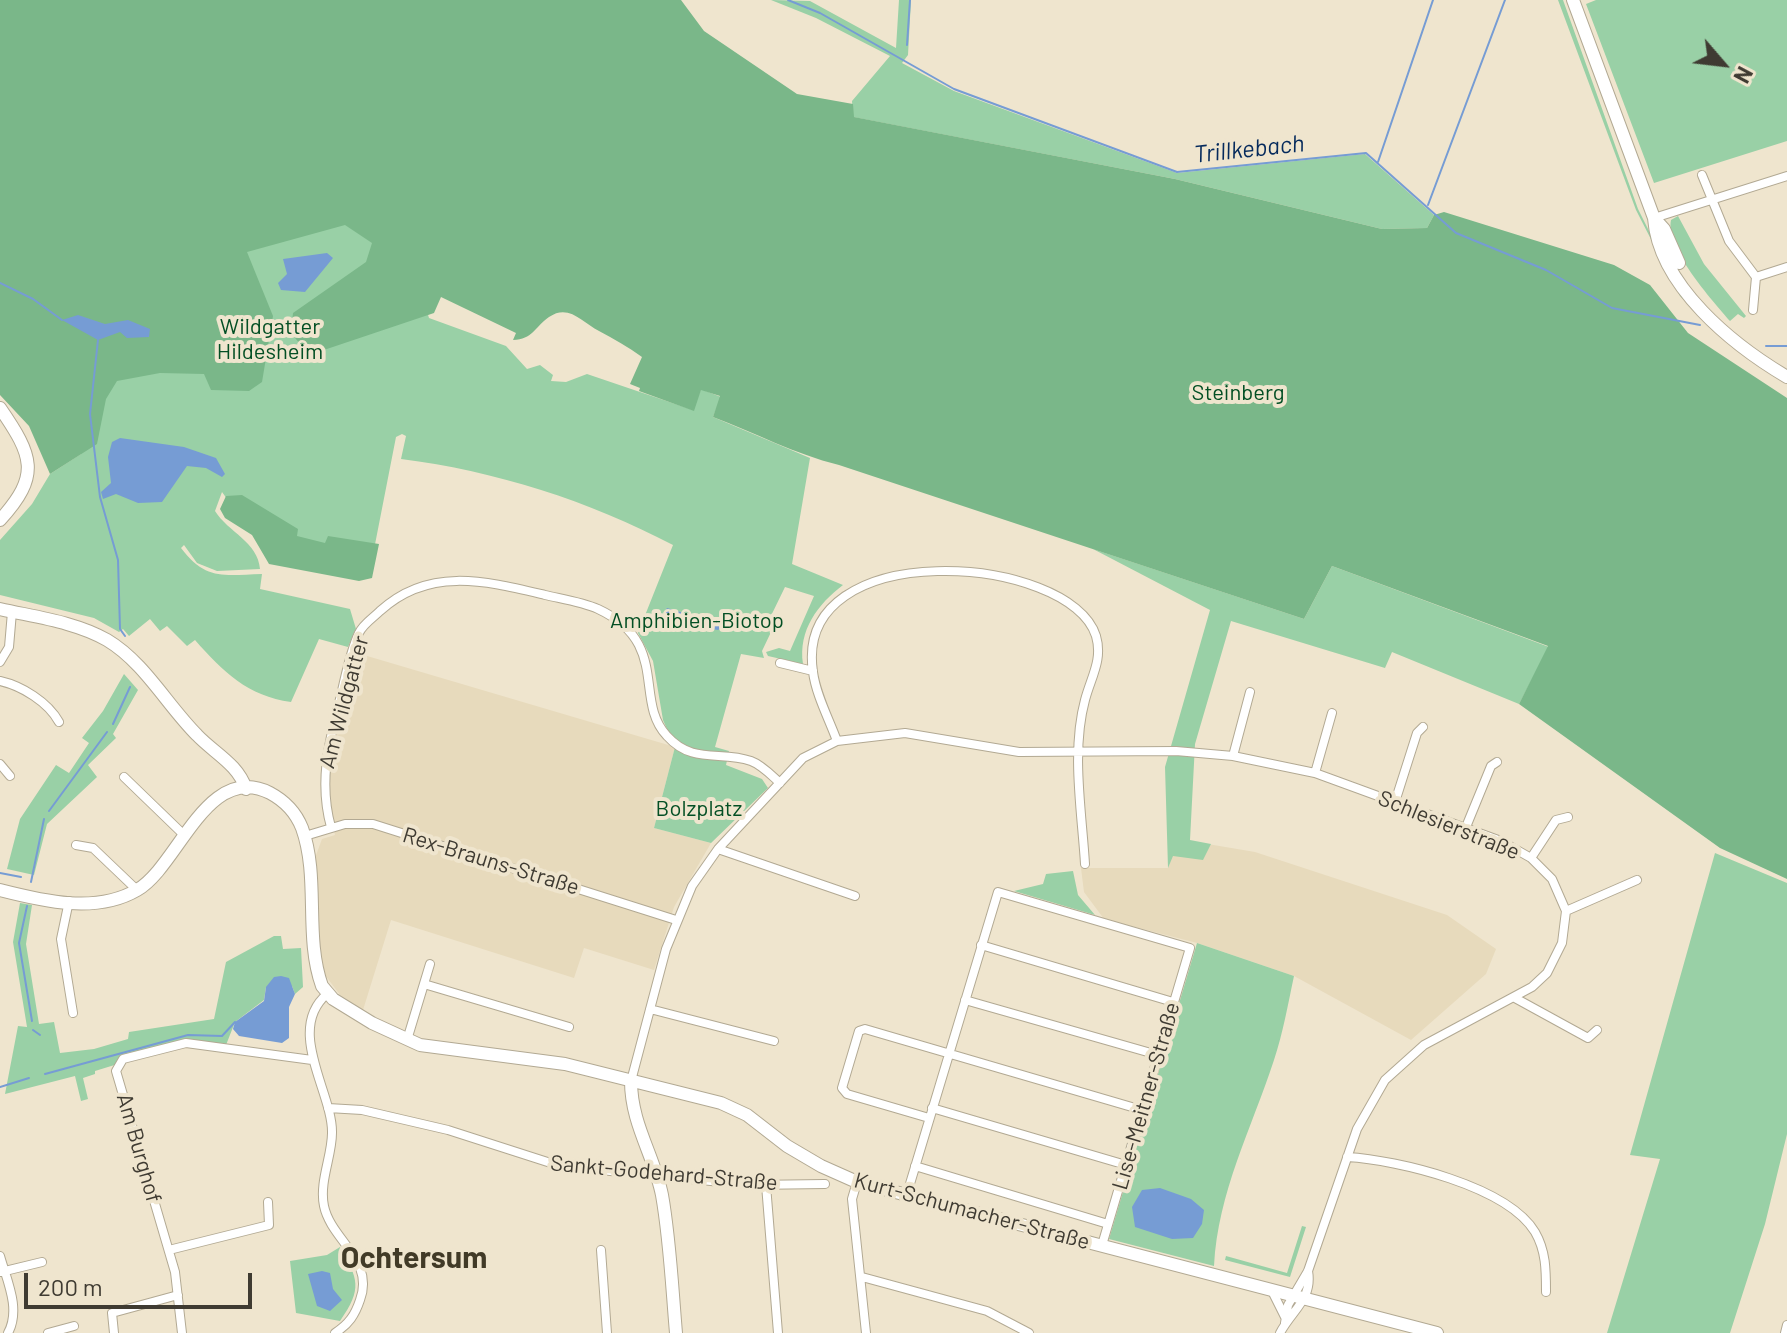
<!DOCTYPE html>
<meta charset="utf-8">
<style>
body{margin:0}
#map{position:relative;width:1787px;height:1333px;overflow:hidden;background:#efe5ce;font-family:Barlow,sans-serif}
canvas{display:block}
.north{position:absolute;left:1683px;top:24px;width:80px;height:80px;-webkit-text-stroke:6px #efe5ce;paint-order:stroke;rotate:118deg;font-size:22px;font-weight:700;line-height:32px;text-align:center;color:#3f3b32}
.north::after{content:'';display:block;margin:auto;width:28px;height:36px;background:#3f3b32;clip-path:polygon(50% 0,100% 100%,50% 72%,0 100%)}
.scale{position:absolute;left:24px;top:1273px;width:228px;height:36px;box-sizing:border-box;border:4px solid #3f3b32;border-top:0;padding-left:10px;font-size:24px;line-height:28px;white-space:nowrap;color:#3f3b32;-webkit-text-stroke:6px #efe5ce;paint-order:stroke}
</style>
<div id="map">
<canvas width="1787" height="1333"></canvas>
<div class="north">N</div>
<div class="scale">200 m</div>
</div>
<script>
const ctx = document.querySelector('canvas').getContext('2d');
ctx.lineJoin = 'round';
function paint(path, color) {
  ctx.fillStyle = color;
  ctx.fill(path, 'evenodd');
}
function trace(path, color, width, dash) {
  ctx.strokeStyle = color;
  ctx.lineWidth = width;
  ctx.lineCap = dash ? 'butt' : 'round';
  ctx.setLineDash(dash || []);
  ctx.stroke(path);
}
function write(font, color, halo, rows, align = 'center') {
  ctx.font = font + ' Barlow,sans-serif';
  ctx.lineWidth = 8;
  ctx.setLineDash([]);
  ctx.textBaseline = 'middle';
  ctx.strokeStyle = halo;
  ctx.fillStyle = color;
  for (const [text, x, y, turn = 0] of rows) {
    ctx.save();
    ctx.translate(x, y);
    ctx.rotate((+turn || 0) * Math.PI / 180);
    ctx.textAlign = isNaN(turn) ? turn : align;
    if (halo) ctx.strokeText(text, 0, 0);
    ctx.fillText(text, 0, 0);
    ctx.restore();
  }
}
paint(new Path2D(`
 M357,653l318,94 -21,81 57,15 -37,64 -20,63 -70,-22 -10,30 -183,-58 -28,90 -23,-15 -15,-20 -8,-31 -2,-86 7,-19 13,-4 -8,-36 2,-37z
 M1178,839l77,13 192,63 49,34 -10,25 -75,66 -117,-64 -97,-33 -93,-24 -20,-27 -3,-24h87z`), '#e7dabc');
paint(new Path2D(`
 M771,0l39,1 86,47 3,-48h12l-3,55 -6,8 52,28 223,82 188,-19 69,61 -7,13 -45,1 -207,-50 -322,-62 -1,-16 38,-45 -74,-38z
 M1558,0h5l75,209 26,52 43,63 -27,-28 -44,-86z
 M1596,0h191v141l-133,42 -68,-179z
 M0,154l342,46 78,88 9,30 77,28 21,23 13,-4 13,10 -2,6 15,1 21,-8 106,36 8,-21 20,8 -8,20 97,41 -18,106 51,21c-25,19 -45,45 -40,79l-35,-8 -2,-4 13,-4 11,3 24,-55 -29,-9 -18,37 -5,-2 -3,7 13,1 -10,21 2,7 -23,-4 -26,93 14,4 -3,14 36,14 6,9 -57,55 -57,-15 21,-81 -12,-27 -10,-59 -15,-28 35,-88c-84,-44 -177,-74 -272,-86l5,-23 -4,-2 -6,3 -27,138 -116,-40 -31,-43 -7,19c13,21 43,31 45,58l-43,2 -20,-8 -13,-18 -3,3c25,33 43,27 81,26l-2,15 90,20 6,20 -8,18 -29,-8 -28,63c-43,-6 -68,-30 -96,-62l-8,6 -20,-20 -7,5 -10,-12 -21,17 -6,-7 -4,3 -25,-14 -94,-23v-55l32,-36 18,-30 31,-20z
 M1678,216l26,48 42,52 -2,2 -6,-4 -8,7c-18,-21 -65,-73 -59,-101z
 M1093,549l211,70 28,-53 217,81 -30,57 -127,-52 -7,16 -154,-47 -36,123 -5,96 21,4 -8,16 -30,-4 -5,12 -3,-101 45,-157z
 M124,674l14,16 -25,44 3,4 -28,27 9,12 -50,47 -13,51 -27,-6 13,-50 36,-54 13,8 20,-30 -7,-5 21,-27z
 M1715,853l72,30v251l-22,90 -35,109h-123l53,-174 -30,-4z
 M1073,871l5,24 17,20 -81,-24 29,-7 3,-10z
 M20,903l12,2 -6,39 13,80 15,-2 6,31 34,-4 34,-10 1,-7 85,-13 12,-57 48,-26h7l2,13 18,-1 2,39 -8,7 -3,-8 -26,1 -2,13 -29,22 -9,23 -40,-2 -91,28v3l-12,4 5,21 -7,2 -6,-25 -70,18 13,-68 9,1 -14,-85z
 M1197,943l97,33c-6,28 -11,57 -20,84 -23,70 -56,132 -60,206l-105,-27z
 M1302,1226l4,1 -16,50 -65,-17 1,-4 61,17z
 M340,1247c18,32 23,41 0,74l-44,-8 -6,-52 37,-6z`), '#99d0a6');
paint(new Path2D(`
 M0,0h681l23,31 93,63 56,10 1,13 321,62 207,50 45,-1 7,-13 10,-3 170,53 36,20 38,48 99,65v481l-67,-31 -201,-144 29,-58 -216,-80 -28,53 -465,-154c-45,-11 -83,-32 -126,-48l7,-21 -19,-6 -7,21 -55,-20 1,-3 -10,-4 12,-27c-14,-10 -28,-18 -43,-26 -16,-8 -30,-28 -50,-14 -15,11 -16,22 -36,23l3,-7 -75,-36 -7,16 -125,42 -18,-22 2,-20 73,-51 6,-19 -27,-18 -98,27 26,64 -11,66 -13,9 -38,-1 -7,-16 -44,-1 -43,8 -11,18 -9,45 -47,30 -21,-48 -29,-31z
 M242,495l56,34 -1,7 28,7 3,-7 51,8 -7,34 -13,3 -90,-17 -17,-29 -27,-17 -5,-9 6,-13z`), '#7ab789');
paint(new Path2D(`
 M327,253l6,5 -28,34 -24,-2 -3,-7 9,-9 -4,-15z
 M78,315l27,9 23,-4 22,9 -1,8 -22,1 -7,-6 -22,8 -36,-20z
 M120,438l64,9 32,11 9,16 -3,3 -16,-9 -19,-2 -25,36 -24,1 -22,-9 -13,5 -2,-7 10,-9 -3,-26 4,-15z
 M667,608l58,17 -7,5 -35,-6 1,-4 -20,-7z
 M281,976l8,2 6,16 -6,13v31l-7,5 -43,-7 -6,-7 2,-7 29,-21 2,-14 8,-10z
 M1160,1188l31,11 13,11 -2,14 -9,14 -21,1 -37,-12 -3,-20 10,-17z
 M322,1271l8,2 3,16 9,11 -12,11 -13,-5 -9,-32z`), '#769cd4');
trace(new Path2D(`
 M788,0l32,13 134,76 223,83 189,-19 90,80 90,37 66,38 88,17
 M907,45l3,-45
 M1378,162l55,-162
 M1428,205l77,-205
 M0,283l33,16 29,21
 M98,340l-8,74 10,83 18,63 2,69 5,7
 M1766,346h21
 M113,724l17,-37
 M49,811l58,-79
 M0,873l21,4
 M31,882l13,-63
 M27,906l-8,37 13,78
 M33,1030l7,5
 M45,1074l143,-39 34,1 13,-14
 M0,1087l29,-9`), '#769cd4', 2);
const street = new Path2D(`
 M1702,175l27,66 27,36
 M1654,218l133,-42
 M1753,310l3,-33 31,-10
 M0,662l9,-15 3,-35
 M780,663l33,8
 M0,681c22,5 48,21 59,41
 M837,741c-8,-22 -21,-46 -24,-69 -21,-139 258,-118 283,-36 7,24 -5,41 -11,64 -14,51 -3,113 0,164
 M1233,756l17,-64
 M0,764l10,12
 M1315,773l17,-60
 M124,777l60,58
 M1395,802l22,-69 6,-6
 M331,827c-12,-43 -3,-82 8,-124 6,-23 10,-49 20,-70 4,-9 14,-15 21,-22 49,-45 106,-30 165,-16 17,4 37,7 53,14 73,34 35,91 69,127 26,29 54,14 84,25 11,4 20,14 29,22
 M1466,827l25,-61 6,-4
 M305,836l40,-12h28l303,96
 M76,845l17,3 44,42
 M718,849l137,47
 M1531,858l25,-38 12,-3
 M69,901l-8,38 12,74
 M1566,911l71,-31
 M981,945l192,57
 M424,984l145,43
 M327,994c-42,36 6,99 5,139 0,23 -13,49 -8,73 7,34 51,54 36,94 -5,15 -11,24 -25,33
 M1515,998l73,40 9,-8
 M965,1000l193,55
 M650,1009l124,32
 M407,1040l23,-76
 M631,1081l35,-132 26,-63 26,-37 85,-91 34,-17 68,-8 114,19 157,-1 57,5 82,17 186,68 30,17 21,21 14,32 -4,32 -15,30 -15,14 -108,58 -39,35 -28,49 -49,142 -20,34 -3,18
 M328,1108l34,2 86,20 112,36 191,19 74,-1
 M932,1108l194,57
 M929,1118l-82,-24 -5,-6 17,-57 6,-2 277,81
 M1347,1157c51,3 160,29 188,75 11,19 11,38 11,60
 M915,1166l193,58
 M857,1182l-5,17 14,134
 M766,1185l12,148
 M906,1197l92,-305 192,56 -88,297
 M169,1250l100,-25 -1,-23
 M601,1250l6,83
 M0,1256c7,25 21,53 8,77
 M1,1272l41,-10
 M862,1277l125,34 42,22
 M1271,1289l14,28
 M48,1333l26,-7
 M114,1333l-2,-20 66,-18
 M182,1333l-7,-61 -59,-201 7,-12 63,-16 126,17
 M1280,1333c12,-23 33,-34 28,-62
 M1785,1333l2,-8`);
const secondary = new Path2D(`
 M1573,0l81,218c5,68 79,127 133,159
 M1654,218l10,11 15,34
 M0,408c33,48 41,67 0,112
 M0,609c35,8 76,13 107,31 37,22 60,65 90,95 17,18 41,29 49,54
 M0,890c43,11 96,24 137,0 41,-23 70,-129 133,-97 15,8 26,20 32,35 18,50 2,108 20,158l11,13 39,24 48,22 145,19 156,39 26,12 40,31 34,20 36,16 580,151
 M631,1081c0,43 23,74 31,114 8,45 10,92 14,138`);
trace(street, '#b2a993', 10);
trace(secondary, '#b2a993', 14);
trace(street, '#fff', 8);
trace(secondary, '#fff', 12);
write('22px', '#034f24', '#efe5ce', [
 ["Wildgatter",270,327],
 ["Hildesheim",270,352],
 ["Steinberg",1238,393],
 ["Amphibien-Biotop",697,621],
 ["Bolzplatz",699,809]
]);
write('22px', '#3f3b32', '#efe5ce', [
 ["Am Wildgatter",344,702,-75],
 ["Schlesierstraße",1449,825,22],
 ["Rex-Brauns-Straße",491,861,17],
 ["Lise-Meitner-Straße",1146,1096,-74],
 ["Am Burghof",139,1148,74],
 ["Sankt-Godehard-Straße",664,1173,5],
 ["Kurt-Schumacher-Straße",972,1211,15]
]);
write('italic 24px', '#052a5c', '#efe5ce', [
 ["Trillkebach",1249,149,-6]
]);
write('bold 30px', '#413a27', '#efe5ce', [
 ["Ochtersum",414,1258]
]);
</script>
